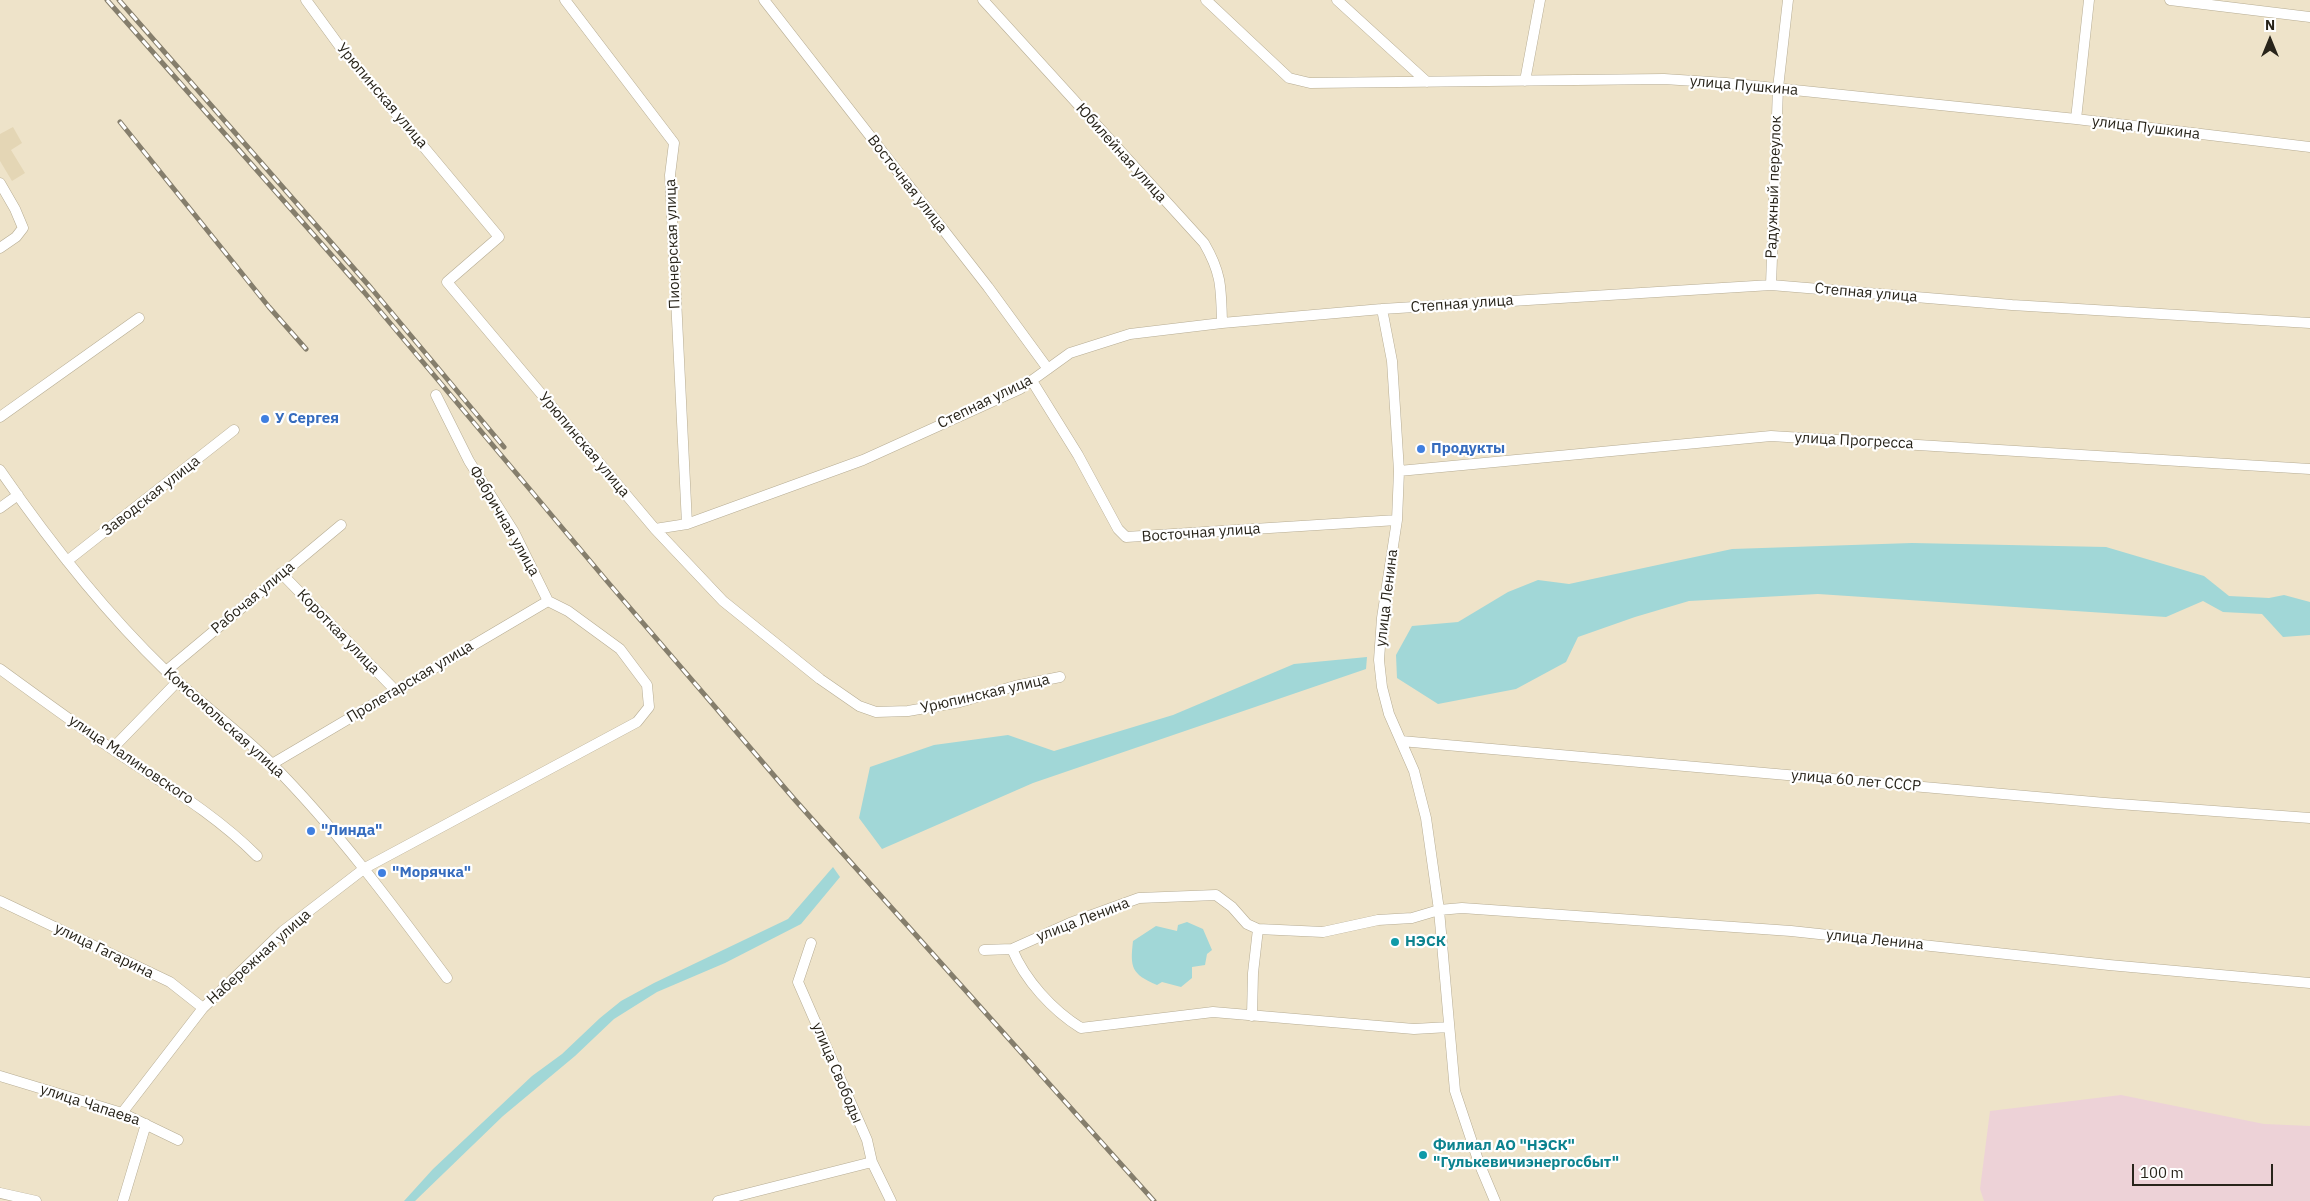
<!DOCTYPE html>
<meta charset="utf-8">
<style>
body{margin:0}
#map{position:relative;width:2310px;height:1201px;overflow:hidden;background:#eee3c9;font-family:"IBM Plex Sans",sans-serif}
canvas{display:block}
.north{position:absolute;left:2245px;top:15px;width:50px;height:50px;-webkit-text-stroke:4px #fff;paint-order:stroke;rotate:0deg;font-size:14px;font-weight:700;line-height:20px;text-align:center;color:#28241a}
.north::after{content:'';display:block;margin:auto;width:18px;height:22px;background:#28241a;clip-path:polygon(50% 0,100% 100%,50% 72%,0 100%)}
.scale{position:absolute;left:2132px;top:1164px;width:141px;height:22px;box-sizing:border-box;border:2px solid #28241a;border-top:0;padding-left:6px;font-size:15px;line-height:18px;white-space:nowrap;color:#28241a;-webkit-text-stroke:4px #fff;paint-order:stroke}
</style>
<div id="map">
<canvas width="2310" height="1201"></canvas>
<div class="north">N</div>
<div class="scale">100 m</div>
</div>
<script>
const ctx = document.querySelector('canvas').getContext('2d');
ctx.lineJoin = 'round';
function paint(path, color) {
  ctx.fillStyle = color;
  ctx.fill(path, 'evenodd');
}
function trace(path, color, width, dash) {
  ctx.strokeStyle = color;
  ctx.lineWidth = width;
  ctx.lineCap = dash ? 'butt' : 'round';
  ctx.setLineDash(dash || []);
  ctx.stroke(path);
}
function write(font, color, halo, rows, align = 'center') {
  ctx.font = font + ' "IBM Plex Sans",sans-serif';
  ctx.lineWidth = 4.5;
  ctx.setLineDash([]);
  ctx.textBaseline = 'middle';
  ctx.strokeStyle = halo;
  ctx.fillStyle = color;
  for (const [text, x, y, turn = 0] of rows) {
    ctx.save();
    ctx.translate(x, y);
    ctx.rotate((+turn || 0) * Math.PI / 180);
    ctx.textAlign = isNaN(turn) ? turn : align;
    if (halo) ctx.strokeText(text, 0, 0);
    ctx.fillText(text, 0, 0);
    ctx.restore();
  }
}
paint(new Path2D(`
 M2121,1095l143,29 46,2v75h-326l-4,-12 10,-78z`), '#edd2d7');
paint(new Path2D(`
 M13,127l9,16 -11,7 14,23 -13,8 -12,-20v-27z`), '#e4d6b5');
paint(new Path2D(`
 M1912,543l194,4 98,29 25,20 40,2 15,-3 26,7v33l-27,2 -21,-23 -39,-2 -20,-11 -37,16 -348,-23 -129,7 -54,16 -57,20 -12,25 -50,27 -78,15 -41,-26 -1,-23 16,-29 46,-4 50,-30 30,-12 31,4 163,-35z
 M1367,657l-1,12 -333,114 -151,66 -23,-31 11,-51 64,-22 74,-10 46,16 119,-36 121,-51z
 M833,867l7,10 -39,47 -76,39 -68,29 -43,27 -39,37 -72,60 -88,85h-11l29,-32 99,-93 30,-22 38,-36 21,-17 33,-18 134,-64z
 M1187,922l16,7 9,21 -5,4 -2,11 -13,2v11l-11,9 -19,-5 -5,3c-26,-11 -27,-18 -24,-44l23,-15 21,5 1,-6z`), '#a1d7d7');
const minor = new Path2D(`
 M306,0l35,48 158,189 -52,45 208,247 68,72 97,78 39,27 17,6 32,-1 52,-9 55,-16 45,-9
 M565,0l109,143 -4,32 17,349
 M764,0l224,287 60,82
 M983,0l221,243c18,31 17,45 18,80
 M1206,0l83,78 21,5 354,-4 62,4 350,36 234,28
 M1337,0l90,82
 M2170,0l140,17
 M1525,81l15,-81
 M2076,119l13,-119
 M0,183l15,26 8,19 -7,9 -16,11
 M1771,285l7,-197 10,-88
 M1382,309l10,52 7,110 -2,49 -15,98 -3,42 3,27 7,27 25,57 12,47 13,92 16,181 24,72 16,38
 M1032,381l46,74 40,74 8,8 271,-17
 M0,417l139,-99
 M0,470c49,71 103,140 165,200 35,33 74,61 108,95 65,66 119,139 174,213
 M1399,471l372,-35 539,33
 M0,508l18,-13
 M655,529l32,-5 176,-64 157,-71 50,-36 60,-19 92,-11 160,-14 389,-24 241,20 298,18
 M67,561l167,-131
 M281,573l114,117
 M0,669c37,27 74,54 112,80 50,34 102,64 145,107
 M166,671l175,-146
 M1401,741l704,62 205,15
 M112,749l66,-68
 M272,764l276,-163
 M0,901l170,81 33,26
 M811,943l-13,39 69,158 5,22 19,39
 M1012,949c13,31 40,61 69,79l132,-16 201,17 35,-2
 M984,950l28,-1 58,-26 69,-25 77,-3 16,12 15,17 11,5 65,3 55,-12 34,-2 27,-8 23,-2 329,23 318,34 201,18
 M1252,1016l1,-43 5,-44
 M0,1076l122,37 56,27
 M122,1113l81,-105 80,-77 82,-63 272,-146 12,-15 -2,-22 -27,-36 -52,-38 -20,-10 -34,-69 -45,-71 -33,-66
 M0,1193l36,8
 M123,1201l23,-77
 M718,1201l154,-39`);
trace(minor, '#b6ac93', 11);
trace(minor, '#fff', 10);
const rail = new Path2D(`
 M107,0l257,292 242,288 189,220 359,401
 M119,0l252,288 133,159
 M120,122l149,185 37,42`);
trace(rail, '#857e6c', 5);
trace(rail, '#fff', 3, [9]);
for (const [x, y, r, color] of [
 [265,419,5,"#3f7fe0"],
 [1421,449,5,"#3f7fe0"],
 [311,831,5,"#3f7fe0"],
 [382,873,5,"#3f7fe0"],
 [1395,942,5,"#0f9aa8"],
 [1423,1155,5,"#0f9aa8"]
]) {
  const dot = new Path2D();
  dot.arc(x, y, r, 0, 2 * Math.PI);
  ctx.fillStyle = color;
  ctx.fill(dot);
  trace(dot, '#fff', 2);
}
write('15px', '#28241a', '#fff', [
 ["улица Пушкина",1744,86,5],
 ["Урюпинская улица",382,96,50],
 ["улица Пушкина",2146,128,7],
 ["Юбилейная улица",1121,153,48],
 ["Восточная улица",907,184,52],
 ["Радужный переулок",1774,187,-88],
 ["Пионерская улица",673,244,-92],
 ["Степная улица",1866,293,5],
 ["Степная улица",1462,304,-4],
 ["Степная улица",985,402,-26],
 ["улица Прогресса",1854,441,3],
 ["Урюпинская улица",584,445,50],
 ["Заводская улица",151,496,-38],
 ["Фабричная улица",504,521,60],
 ["Восточная улица",1201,533,-4],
 ["Рабочая улица",253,598,-40],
 ["улица Ленина",1387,598,-83],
 ["Короткая улица",338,632,46],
 ["Пролетарская улица",410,682,-31],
 ["Урюпинская улица",985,694,-13],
 ["Комсомольская улица",224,723,42],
 ["улица Малиновского",131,760,34],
 ["улица 60 лет СССР",1856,781,5],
 ["улица Ленина",1083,920,-21],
 ["улица Ленина",1875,940,6],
 ["улица Гагарина",104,951,26],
 ["Набережная улица",259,957,-42],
 ["улица Свободы",837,1073,67],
 ["улица Чапаева",90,1105,18]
]);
write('bold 15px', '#366cbe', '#fff', [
 ["У Сергея",275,419],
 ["Продукты",1431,449],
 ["\"Линда\"",321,831],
 ["\"Морячка\"",392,873]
], 'left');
write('bold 15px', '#0d838f', '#fff', [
 ["НЭСК",1405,942],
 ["Филиал АО \"НЭСК\"",1433,1146],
 ["\"Гулькевичиэнергосбыт\"",1433,1163]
], 'left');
</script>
